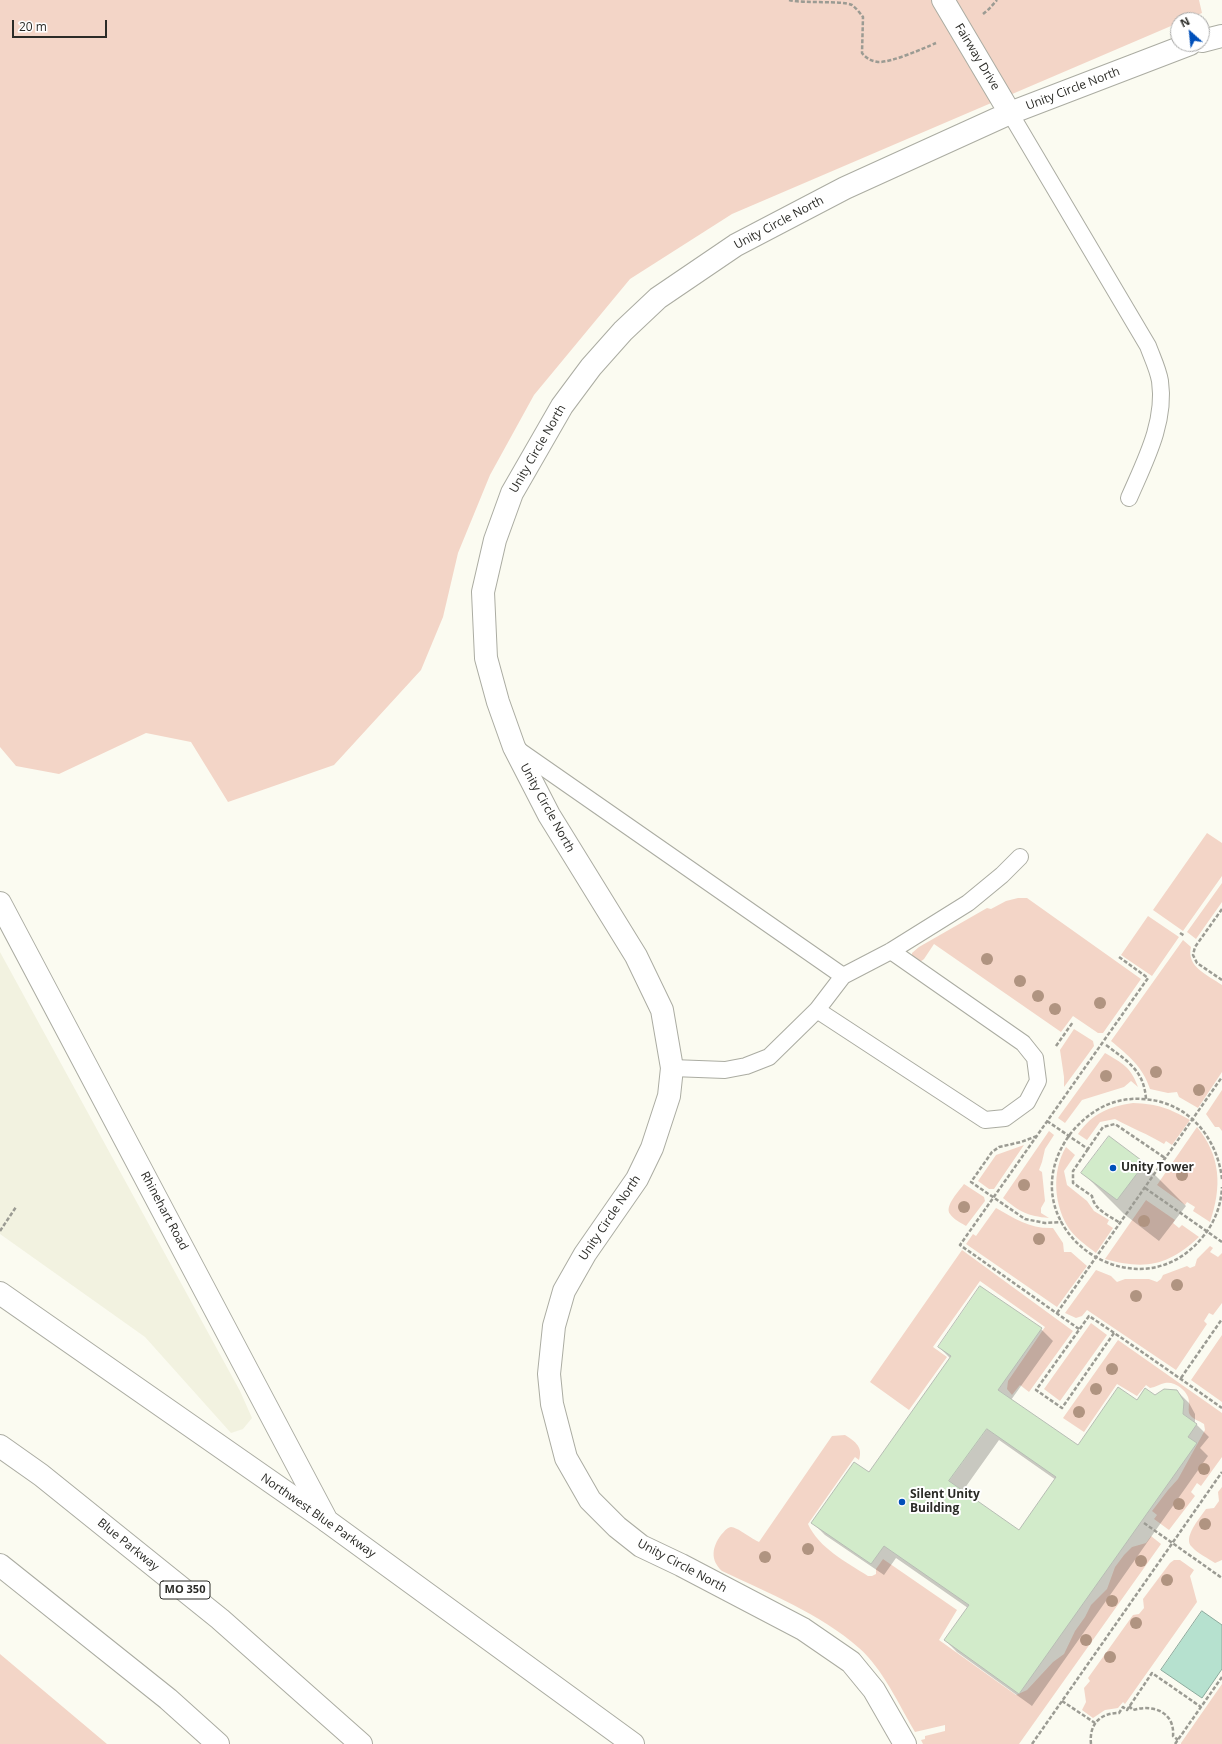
<!DOCTYPE html>
<style>
body{margin:0}
#map{position:relative;width:1222px;height:1744px;overflow:hidden;background:#fbfbf1;font-family:"Open Sans",sans-serif}
canvas{display:block}
.north{position:absolute;left:1170px;top:12px;width:40px;height:40px;box-sizing:border-box;background:#fff;border:1px solid #aaaaa9;border-radius:50%;rotate:333deg;font-size:11px;font-weight:700;line-height:16px;text-align:center;color:#2b2b27}
.north::after{content:'';display:block;margin:auto;width:14px;height:18px;background:#0050ba;clip-path:polygon(50% 0,100% 100%,50% 72%,0 100%)}
.scale{position:absolute;left:12px;top:20px;width:95px;height:18px;box-sizing:border-box;border:2px solid #2b2b27;border-top:0;padding-left:5px;font-size:12px;line-height:14px;white-space:nowrap;color:#2b2b27;-webkit-text-stroke:3px #fff;paint-order:stroke}
</style>
<div id="map">
<canvas width="1222" height="1744"></canvas>
<div class="north">N</div>
<div class="scale">20 m</div>
</div>
<script>
const ctx = document.querySelector('canvas').getContext('2d');
ctx.lineJoin = 'round';
function paint(path, color) {
  ctx.fillStyle = color;
  ctx.fill(path, 'evenodd');
}
function trace(path, color, width, dash) {
  ctx.strokeStyle = color;
  ctx.lineWidth = width;
  ctx.lineCap = dash ? 'butt' : 'round';
  ctx.setLineDash(dash || []);
  ctx.stroke(path);
}
function write(font, color, halo, rows, align = 'center') {
  ctx.font = font + ' "Open Sans",sans-serif';
  ctx.lineWidth = 4;
  ctx.setLineDash([]);
  ctx.textBaseline = 'middle';
  ctx.strokeStyle = halo;
  ctx.fillStyle = color;
  for (const [text, x, y, turn = 0] of rows) {
    ctx.save();
    ctx.translate(x, y);
    ctx.rotate((+turn || 0) * Math.PI / 180);
    ctx.textAlign = isNaN(turn) ? turn : align;
    if (halo) ctx.strokeText(text, 0, 0);
    ctx.fillText(text, 0, 0);
    ctx.restore();
  }
}
paint(new Path2D(`
 M0,952l240,439 12,27 -9,11 -12,4 -86,-96 -145,-103z`), '#f2f2e0');
paint(new Path2D(`
 M0,0h1199l3,13 -16,7h-8v3l-446,191 -102,65 -96,116 -44,80 -32,78 -15,64 -22,53 -87,95 -106,37 -37,-60 -45,-9 -87,41 -43,-8 -16,-19z
 M1207,833l15,10v33l-39,55 -30,-21z
 M1222,883v19l-26,37 -9,-7z
 M1018,898h9l114,81 -38,54h-5l-25,-17 -12,16 -127,-88 -10,15 -4,3 -8,-5v-4l7,-6 68,-39 4,1 15,-8z
 M1148,916l31,21 -27,39 -31,-21z
 M1183,940l8,7c-5,20 17,28 31,38v87l-24,36 -19,-11 -2,-5 -9,1 -18,-4c-7,-22 -22,-34 -39,-48z
 M1074,1029l19,12 1,5 -30,41v-10l-4,-27z
 M1105,1053c17,10 26,14 33,34l-7,-6 -7,6 -42,13 -17,23 -7,-5z
 M1222,1090v41l-3,-4h-4l-9,-13z
 M1133,1103c26,1 35,5 57,17l-18,25 -6,-4 -2,3c-16,-10 -33,-16 -49,-25l-15,3 -13,18 -9,-6c15,-21 30,-27 55,-31z
 M1197,1127c24,29 25,60 13,95l-17,-11 2,-4 -8,-5 -2,3 -28,-20z
 M1049,1131l5,4 -9,14 -3,13 -3,8 3,2 3,29 -4,7v5l8,5c-22,-2 -29,-6 -46,-20z
 M1024,1145l-30,44h-5l-11,-8 18,-26z
 M1066,1147l9,8 -11,16 3,14 20,16 7,10 15,9 -2,4 6,4 -17,25c-9,-7 -19,-14 -26,-23 -16,-23 -19,-58 -4,-83z
 M964,1184l20,13 1,4 -19,25c-5,-3 -13,-7 -16,-12 -6,-8 10,-24 14,-30z
 M1146,1200l29,20 -2,3 6,5 3,-3 17,12c-31,29 -54,33 -94,22z
 M996,1208c19,11 35,21 57,20l10,15 1,9h7l16,14 -30,41 -91,-63 7,-10 3,2z
 M1210,1246l3,2 -3,4 8,5 4,-4v50l-9,12 -4,-2 -5,8 3,3 -31,46 -89,-60 -5,6 -6,2 -11,-5 31,-43 15,6 6,6 8,-3h24l8,3 4,-3 2,-4 24,-9 3,2 5,-2 2,-7z
 M962,1250l111,81 -44,61 -9,-7 -8,10 -5,-6 1,-8 37,-54 -65,-46 -47,66 14,10 -38,53 -39,-28z
 M1091,1323l16,12 -47,66 -16,-12z
 M1222,1335v67l-31,-22z
 M1118,1340l104,73v44l-21,29 -4,-3 -6,9 4,4 -26,34 -15,-11 3,-4 -5,-4 16,-21 10,-11 27,-49 -1,-6c-4,-3 -13,-5 -15,-11 -1,-5 1,-11 -1,-16 -3,-8 -14,-16 -23,-14 -5,1 -9,4 -15,5l-4,-3 -9,11 -20,-12 -33,48 -21,-14z
 M845,1435c11,7 18,12 14,25l-4,-3 -47,67c11,24 38,38 60,52h4l4,-2v-5l7,-10 74,51 -18,30 77,55 11,-5 26,-28 11,-8 11,-23 10,-14 6,-12 16,-16 8,-22 9,-12 8,-8 14,-4 5,-7 10,8 -142,200h-96l-2,-4 4,-1v-3l20,-5v-6l-30,7c-16,-27 -32,-63 -56,-84 -38,-34 -91,-55 -137,-77 -12,-11 -10,-24 -1,-36 3,-3 5,-7 10,-8 6,0 21,12 28,15l73,-106z
 M1222,1487v73l-7,3c-7,-5 -17,-9 -23,-16 -10,-9 8,-29 14,-38l8,-1 5,-7 -1,-9z
 M1174,1560h6l14,10 -4,6 7,26 -72,102 -2,-2 -5,6 -13,2 -12,8 -11,-8 4,-8 -2,-14 6,-7 -2,-3 45,-63 6,-1 5,-6 -1,-9 27,-36z
 M0,1654l107,90h-107z
 M1222,1684v60h-41v-1z`), '#f3d5c7');
const water = new Path2D(`
 M1202,1611l20,14v44l-20,29 -41,-28z`);
paint(water, '#b6e1cf');
trace(water, '#8caa9d', 1);
paint(new Path2D(`
 M1109,1137l35,27 42,42 -27,35 -35,-27 -42,-42z
 M1041,1329l12,12 -42,59 67,46 59,-45 40,-10 12,12 6,11v9l14,14 -9,11 8,8 -176,250 -75,-54 -12,-12 23,-32 -72,-50 -12,17 -59,-40 -12,-12 57,-49 81,-115 -12,-12zM999,1440l57,40 -37,51 -57,-39z`), '#0003');
const building = new Path2D(`
 M1109,1136l36,27 -28,37 -36,-27z
 M980,1286l62,42 -44,62 80,55 40,-58 19,13 8,-12 10,7 9,-6 13,1 7,11 -1,13 14,10 -9,13 9,6 -178,251 -75,-54 25,-35 -85,-59 -13,18 -60,-41 43,-61 15,10 82,-116 -13,-9zM987,1429l69,48 -37,53 -70,-49z`);
paint(building, '#d2ebca');
trace(building, '#b7bdb4', 1);
const lane = new Path2D(`
 M1010,113l138,233c4,11 10,23 12,35 6,41 -15,80 -31,117
 M517,749l326,227
 M817,1010l168,110 20,-2 22,-16 11,-21 -3,-23 -12,-15 -132,-92
 M672,1068l53,2 21,-4 23,-9 48,-47 26,-34 48,-25 77,-48 34,-28 18,-18`);
const street = new Path2D(`
 M943,0l67,113
 M1202,41l20,-5
 M0,1293l327,228
 M905,1744l-31,-54 -23,-28 -48,-33 -122,-64 -40,-19 -24,-19 -27,-27 -24,-42 -14,-54 -3,-30 5,-48 10,-35 21,-37 52,-75 15,-31 17,-52 3,-28 -10,-58 -26,-54 -87,-141 -35,-68 -16,-45 -12,-44 -3,-66 12,-52 17,-47 50,-87 29,-39 32,-36 35,-33 78,-53 109,-57 165,-75 180,-69`);
const secondary = new Path2D(`
 M0,903l327,618 306,223`);
const highway = new Path2D(`
 M0,1446l41,29 179,144 141,125
 M0,1565l168,134 50,45`);
trace(lane, '#abaca2', 18);
trace(street, '#abaca2', 24);
trace(secondary, '#abaca2', 24);
trace(highway, '#abaca2', 24);
trace(new Path2D(`
 M789,0c18,4 51,0 63,5 4,3 8,8 11,12l-1,36c4,5 9,8 16,9 12,1 47,-14 58,-19
 M983,14l6,-5 8,-9
 M1222,909l-27,38 -2,8 4,8 25,17
 M1180,933l5,3
 M1106,1045c21,16 38,25 40,54
 M1056,1046l17,-24
 M1047,1121l41,28 15,-22 12,-3 50,34
 M1037,1136l-16,6 -22,5 -7,5 -21,30 54,37 20,4 17,-1
 M1088,1149l-15,22v12l19,13c2,14 18,20 28,27
 M1222,1179c-5,-43 -35,-78 -80,-80 -29,-2 -53,12 -71,34 -68,90 62,186 130,106 13,-15 20,-32 21,-52
 M1145,1188l77,54
 M0,1231l16,-24
 M1057,1313l165,-236
 M1079,1329l-119,-84 188,-267 -29,-21
 M1114,1333l-52,75 -26,-18 53,-74c45,30 89,61 133,92
 M1181,1378l41,-59
 M1144,1523l78,55
 M1062,1701l33,22
 M1129,1706l4,4c20,-6 42,2 40,26l5,4
 M1032,1744l190,-272
 M1091,1744c-2,-19 8,-31 28,-31l4,-6 4,3 25,-37 49,34
 M1175,1744l47,-67`), '#9b9b93', 2.5, [4, 2]);
trace(lane, '#fff', 16);
trace(street, '#fff', 22);
trace(secondary, '#fff', 22);
trace(highway, '#fff', 22);
ctx.fillStyle = '#b09481';
for (const [x, y] of [
 [987,959],
 [1020,981],
 [1038,996],
 [1100,1003],
 [1055,1009],
 [1156,1072],
 [1106,1076],
 [1199,1090],
 [1182,1175],
 [1024,1185],
 [964,1207],
 [1144,1221],
 [1039,1239],
 [1177,1285],
 [1136,1296],
 [1112,1369],
 [1096,1389],
 [1079,1412],
 [1204,1469],
 [1179,1504],
 [1205,1524],
 [808,1549],
 [765,1557],
 [1141,1561],
 [1167,1580],
 [1112,1601],
 [1136,1623],
 [1086,1640],
 [1110,1657]
]) {
  ctx.beginPath();
  ctx.arc(x, y, 6, 0, 2 * Math.PI);
  ctx.fill();
}
for (const [x, y, r, color] of [
 [1113,1168,4,"#0050ba"],
 [902,1502,4,"#0050ba"]
]) {
  const dot = new Path2D();
  dot.arc(x, y, r, 0, 2 * Math.PI);
  ctx.fillStyle = color;
  ctx.fill(dot);
  trace(dot, '#fff', 1.5);
}
for (const [x, y, w] of [
 [185,1590,50]
]) {
  const box = new Path2D();
  box.roundRect(x - w / 2, y - 9, w, 18, 3);
  ctx.fillStyle = '#fff';
  ctx.fill(box);
  trace(box, '#2b2b27', 1);
}
write('bold 11px', '#2b2b27', null, [
 ["MO 350",185,1590]
]);
write('12px', '#2b2b27', '#fff', [
 ["Fairway Drive",977,57,59],
 ["Unity Circle North",1073,89,-21],
 ["Unity Circle North",779,223,-28],
 ["Unity Circle North",538,449,-60],
 ["Unity Circle North",547,808,61],
 ["Rhinehart Road",164,1211,62],
 ["Unity Circle North",610,1218,-56],
 ["Northwest Blue Parkway",318,1516,35],
 ["Blue Parkway",128,1545,39],
 ["Unity Circle North",682,1566,28]
]);
write('bold 12px', '#2b2b27', '#fff', [
 ["Unity Tower",1121,1168],
 ["Silent Unity",910,1495],
 ["Building",910,1509]
], 'left');
</script>
